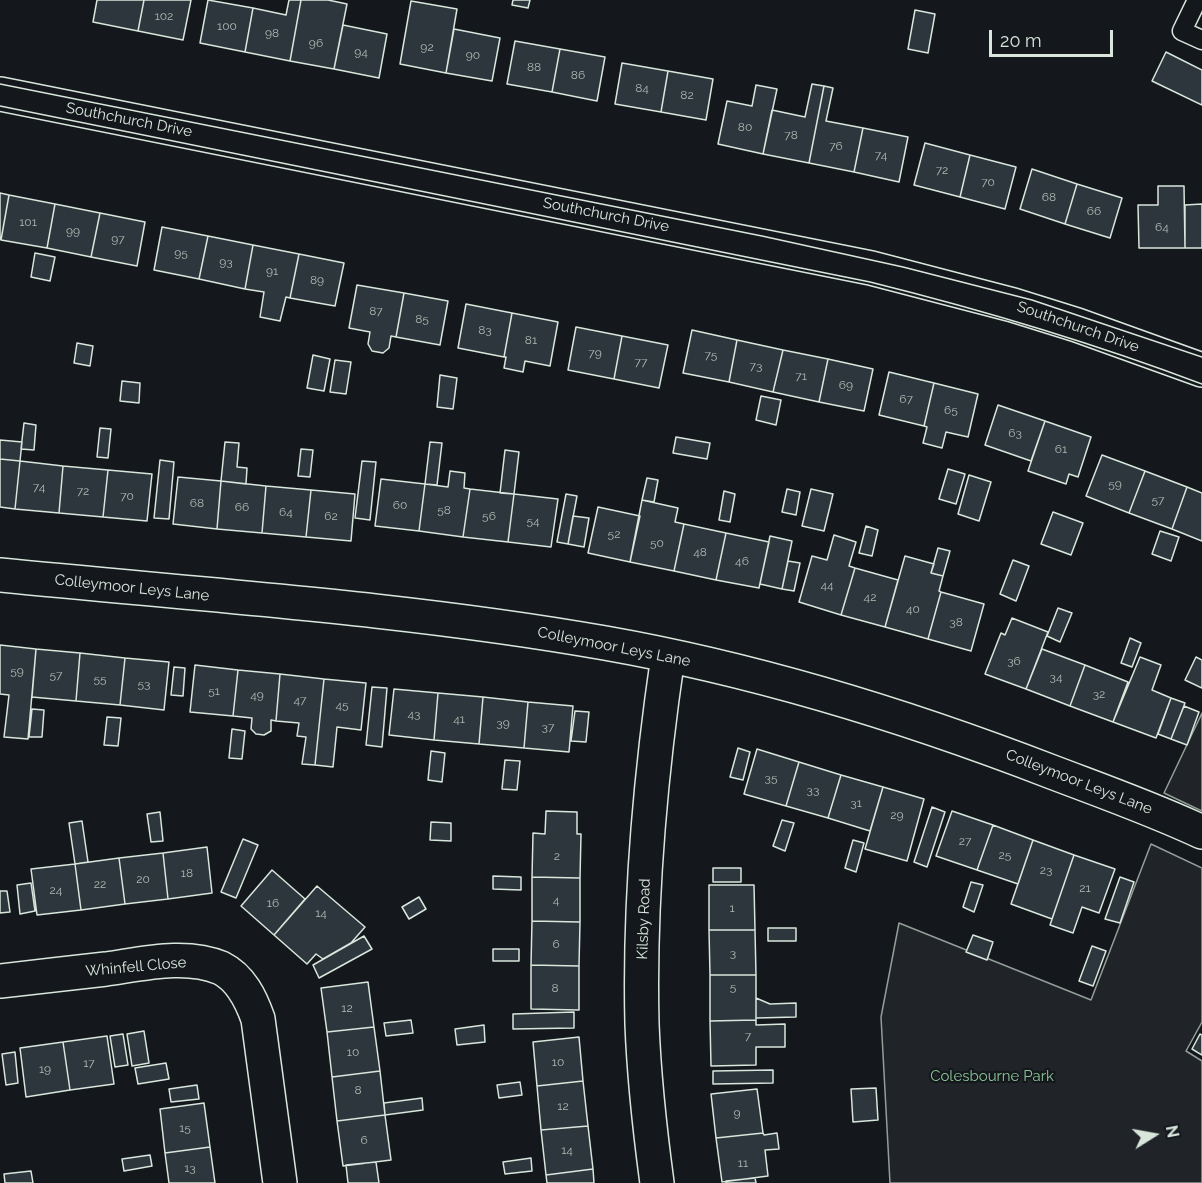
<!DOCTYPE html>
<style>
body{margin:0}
#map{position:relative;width:1202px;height:1183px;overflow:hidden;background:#14181c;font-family:Raleway,sans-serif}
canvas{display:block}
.north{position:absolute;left:1124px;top:1105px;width:60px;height:60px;-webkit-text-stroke:4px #14181c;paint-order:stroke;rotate:79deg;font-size:16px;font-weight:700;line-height:24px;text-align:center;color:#d8e6dc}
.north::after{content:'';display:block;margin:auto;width:21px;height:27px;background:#d8e6dc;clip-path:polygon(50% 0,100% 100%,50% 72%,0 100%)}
.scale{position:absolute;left:989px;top:30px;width:124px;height:27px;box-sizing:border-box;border:3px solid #d8e6dc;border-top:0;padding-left:8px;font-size:18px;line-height:21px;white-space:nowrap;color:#d8e6dc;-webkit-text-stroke:4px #14181c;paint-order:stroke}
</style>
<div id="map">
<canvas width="1202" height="1183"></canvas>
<div class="north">N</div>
<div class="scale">20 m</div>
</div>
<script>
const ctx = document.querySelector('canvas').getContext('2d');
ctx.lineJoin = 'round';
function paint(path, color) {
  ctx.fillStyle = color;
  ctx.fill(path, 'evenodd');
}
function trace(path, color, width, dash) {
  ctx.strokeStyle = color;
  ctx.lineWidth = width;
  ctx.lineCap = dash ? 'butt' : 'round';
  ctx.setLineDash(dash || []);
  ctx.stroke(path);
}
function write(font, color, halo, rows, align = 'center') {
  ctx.font = font + ' Raleway,sans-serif';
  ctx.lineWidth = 4.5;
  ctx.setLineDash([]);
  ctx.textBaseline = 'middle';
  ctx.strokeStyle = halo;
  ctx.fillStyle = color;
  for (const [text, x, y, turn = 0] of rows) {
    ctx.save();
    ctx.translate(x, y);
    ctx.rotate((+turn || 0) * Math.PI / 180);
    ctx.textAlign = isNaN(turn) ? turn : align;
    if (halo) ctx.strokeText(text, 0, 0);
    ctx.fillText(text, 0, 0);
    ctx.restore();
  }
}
const green = new Path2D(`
 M1202,713v98l-38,-18z
 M1151,844l51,24v154l-16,29 16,10v122h-312l-9,-166 18,-94 192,77z`);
paint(green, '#202428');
trace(green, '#939e99', 1.5);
const building = new Path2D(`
 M97,0h47l-6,31 -45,-9z
 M144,0h47l-8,40 -45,-9z
 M208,0l45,8 -8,44 -45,-9z
 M289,0h12l-11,61 -45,-9 8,-44 33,7z
 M301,0h27l19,4 -13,65 -44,-8z
 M513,0h17l-2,8 -16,-3z
 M411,1l46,8 -11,64 -46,-9z
 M915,10l20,4 -7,39 -20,-4z
 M343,25l44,9 -8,44 -45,-9z
 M454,29l46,9 -8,43 -46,-8z
 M515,41l45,8 -8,43 -45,-8z
 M560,49l45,8 -8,44 -45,-9z
 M1166,52l36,18v35l-50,-24z
 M622,63l46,8 -7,41 -46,-8z
 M668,71l45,8 -7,41 -45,-8z
 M812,84l12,2 -15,77 -46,-9 9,-44 33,7z
 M756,85l21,4 -14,65 -45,-10 9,-43 25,5z
 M824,86l9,2 -7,33 37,7 -9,44 -45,-9z
 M863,128l45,9 -9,45 -45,-10z
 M925,143l45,12 -10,42 -46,-12z
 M970,155l46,12 -11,42 -45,-12z
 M1032,169l45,15 -12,40 -45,-15z
 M1077,184l45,14 -12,40 -45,-14z
 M1158,186h26l1,62h-46l-1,-43h20z
 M0,193l9,2 -8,45 -1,-1z
 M9,195l46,9 -8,44 -46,-8z
 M55,204l45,9 -9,44 -44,-9z
 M1202,204v44h-17v-43z
 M100,213l45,9 -8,44 -46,-9z
 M162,227l46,9 -9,43 -45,-9z
 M208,236l45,9 -8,44 -46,-10z
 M253,245l46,9 -9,44 -4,-1 -6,24 -20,-4 4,-25 -19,-3z
 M35,253l20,4 -5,24 -19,-4z
 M299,254l45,9 -9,43 -45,-8z
 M357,285l47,8 -8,44 -5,-1 -2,12 -6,5 -11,-2 -4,-7 2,-12 -21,-4z
 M404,293l44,8 -8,44 -44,-8z
 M466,304l46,9 -8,44 -46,-9z
 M512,313l46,9 -8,44 -25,-5 -2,11 -19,-4 2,-11h-2z
 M576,327l46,9 -8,43 -46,-9z
 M692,330l45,10 -8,42 -46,-9z
 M622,336l46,9 -9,43 -45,-9z
 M737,340l46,10 -10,42 -44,-10z
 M77,343l16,3 -3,20 -16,-3z
 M783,350l45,9 -9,43 -46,-10z
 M313,355l17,4 -6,32 -17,-3z
 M828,359l45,10 -9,42 -45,-9z
 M335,360l16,2 -5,32 -16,-2z
 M889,372l45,11 -10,43 -45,-11z
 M440,375l17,3 -4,31 -16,-2z
 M122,381l18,2 -1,20 -19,-2z
 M934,383l44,11 -10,43 -22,-5 -4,16 -19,-5 4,-16 -3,-1z
 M761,396l20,4 -5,25 -20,-5z
 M998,405l47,16 -14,40 -46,-16z
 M1045,421l46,16 -13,40 -9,-3 -3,10 -38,-13z
 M24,423l12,2 -2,25 -13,-1z
 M100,428l11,1 -3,29 -11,-1z
 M676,437l34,6 -3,16 -34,-6z
 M0,440l22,2 -2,19 -20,-2z
 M225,442l14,1 -2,24 10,1 -1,16 -25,-3z
 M430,442l12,1 -5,42 -12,-1z
 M301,449l12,1 -3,27 -12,-1z
 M505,450l14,2 -5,42 -14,-1z
 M1102,455l43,16 -16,42 -43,-17z
 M0,459l20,2 -5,48 -15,-2z
 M160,460l14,2 -5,57 -15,-1z
 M20,461l43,5 -4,47 -44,-4z
 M362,461l14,1 -6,58 -15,-2z
 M63,466l45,4 -5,47 -44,-4z
 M948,469l17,5 -9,30 -17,-5z
 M108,470l44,4 -5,47 -44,-4z
 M450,471l15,2 -1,15 6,1 -7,48 -44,-6 6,-47 23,3z
 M1145,471l42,16 -15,42 -43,-16z
 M969,475l22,7 -12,39 -21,-7z
 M178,477l43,4 -4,48 -44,-5z
 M647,478l11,2 -4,22 -12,-2z
 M381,479l44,5 -6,47 -44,-5z
 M221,481l45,5 -4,47 -45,-4z
 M266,486l45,4 -5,47 -44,-4z
 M1187,487l15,6v48l-30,-12z
 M470,489l44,5 -6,48 -45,-5z
 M787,489l13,3 -4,23 -14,-3z
 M811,489l22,5 -9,37 -22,-5z
 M311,490l44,4 -4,47 -45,-4z
 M724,491l11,3 -5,28 -11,-2z
 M514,494l44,5 -7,48 -43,-5z
 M566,494l11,2 -9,48 -11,-2z
 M642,500l36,8 -3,14 9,2 -10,47 -44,-9z
 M598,507l42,9 -10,46 -42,-9z
 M1053,512l30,11 -12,32 -30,-11z
 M573,516l16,2 -5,29 -16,-3z
 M684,524l42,9 -10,47 -42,-9z
 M866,526l12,4 -6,26 -13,-3z
 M1160,531l19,6 -8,24 -19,-7z
 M726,533l43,9 -10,46 -43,-8z
 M834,535l22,7 -7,24 6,2 -14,47 -42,-13 13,-46 15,4z
 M770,536l22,5 -10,48 -22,-5z
 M938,548l12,3 -7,25 -12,-3z
 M905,556l29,8 -3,9 12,3 -4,15 2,1 -13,47 -43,-12z
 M1013,560l16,6 -13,35 -16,-7z
 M788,561l12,2 -6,28 -12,-2z
 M855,568l43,12 -13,47 -44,-12z
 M941,592l43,12 -13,47 -43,-12z
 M1058,608l14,5 -12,29 -13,-6z
 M1012,618l36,14 -22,57 -41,-15 16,-41 4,2z
 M1130,638l11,5 -9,24 -11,-4z
 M0,645l36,4 -8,90 -24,-2 5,-42 -9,-1z
 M36,649l44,4 -4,48 -44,-4z
 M1042,649l43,16 -15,41 -44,-17z
 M80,653l45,5 -5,47 -44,-4z
 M1140,657l21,8 -9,25 19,8 -15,40 -43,-16z
 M1196,657l6,3v28l-17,-8z
 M125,658l44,4 -5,48 -44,-5z
 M195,665l43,5 -5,46 -43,-4z
 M1085,665l43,17 -15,40 -43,-16z
 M174,667l11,1 -2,28 -12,-1z
 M238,670l42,4 -4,47 -5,-1v11l-7,4 -8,-1 -5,-5 1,-11 -19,-2z
 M280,674l44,5 -9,86 -13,-1 4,-27 -9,-1 2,-13 -23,-2z
 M324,679l42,4 -5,47 -24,-3 -4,40 -18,-2z
 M372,687l15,1 -5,59 -16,-2z
 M394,689l44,4 -4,47 -45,-5z
 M438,693l45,4 -4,47 -45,-4z
 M483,697l45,5 -4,46 -45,-4z
 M1171,698l14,5 -14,36 -13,-5z
 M528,702l45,4 -4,46 -45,-4z
 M1184,706l15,6 -12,33 -16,-6z
 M32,709l12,1 -2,27h-13z
 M575,711l14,1 -3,30 -15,-1z
 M107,717l14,1 -3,28 -14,-1z
 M232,729l13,2 -3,28 -13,-1z
 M738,748l12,4 -7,28 -13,-3z
 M757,749l42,13 -13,44 -42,-12z
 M431,751l14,2 -3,29 -14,-2z
 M505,760l15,1 -3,29 -15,-1z
 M799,762l42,13 -13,43 -42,-12z
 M841,775l42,12 -13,44 -42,-13z
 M883,787l41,12 -17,62 -42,-12z
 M932,807l13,5 -18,55 -13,-5z
 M546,811l31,1v22h4l-1,44 -48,-1 1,-44 12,1z
 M952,811l41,14 -16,45 -41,-14z
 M160,812l3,29 -12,1 -4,-28z
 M782,820l12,3 -9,28 -12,-5z
 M82,821l6,41 -13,2 -6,-41z
 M431,822l20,1v18l-21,-1z
 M993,825l40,15 -15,44 -41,-14z
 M243,839l15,6 -22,53 -15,-6z
 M853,840l11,3 -8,29 -11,-4z
 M1033,840l41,15 -22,64 -41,-15z
 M207,847l5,46 -44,6 -5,-46z
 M163,853l5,46 -43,5 -6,-46z
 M1074,855l41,14 -16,44 -17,-6 -9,26 -23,-8z
 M119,858l6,46 -44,6 -6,-46z
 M75,864l6,46 -44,5 -6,-46z
 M713,868h28v14h-28z
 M272,870l33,29 -31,36 -33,-29z
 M493,876l28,1v13l-28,-1z
 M532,877l48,1v44l-48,-1z
 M1120,877l14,5 -14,41 -15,-4z
 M971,882l12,3 -9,27 -11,-5z
 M31,883l4,28 -15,3 -3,-29z
 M709,885h45l1,45h-46z
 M317,886l48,41 -14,16 -28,16 -7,-5 -9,10 -33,-29z
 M0,891h7l3,21 -10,1z
 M419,897l7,12 -17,10 -7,-12z
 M532,921l48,1 -1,44 -48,-1z
 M768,928h28v13h-28z
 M709,930h46l1,45h-46z
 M973,935l20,7 -6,18 -21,-8z
 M364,936l8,13 -53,29 -6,-13z
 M1092,946l14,5 -13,35 -14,-5z
 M493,949h26v12h-26z
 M531,965l48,1v44l-48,-1z
 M710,975h46v45l-46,1z
 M368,982l6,45 -47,5 -6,-44z
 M756,998l14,6 26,-1v14l-40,1z
 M574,1012v16l-61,1v-15z
 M411,1020l2,13 -27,3 -2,-13z
 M756,1020v5l29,-1v23h-29v18l-45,1 -1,-45z
 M484,1025l1,17 -28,3 -2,-16z
 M374,1027l6,44 -48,6 -5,-45z
 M144,1031l5,32 -17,3 -5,-32z
 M123,1034l5,31 -13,2 -5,-31z
 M1200,1034l2,1v20l-10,-6z
 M107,1036l7,48 -44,6 -7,-48z
 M579,1037l4,44 -46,5 -4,-44z
 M63,1042l7,48 -44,7 -6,-49z
 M15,1052l3,31 -12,2 -4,-31z
 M166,1063l3,16 -31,5 -3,-16z
 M773,1070v13l-60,1v-13z
 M380,1071l5,44 -48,6 -5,-44z
 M583,1081l5,45 -47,4 -4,-44z
 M520,1082l2,13 -23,3 -2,-13z
 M197,1085l2,14 -28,3 -2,-13z
 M876,1088l2,32 -25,2 -2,-33z
 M757,1089l6,44 -47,5 -5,-44z
 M422,1098l1,12 -38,5 -1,-12z
 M204,1103l6,44 -45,6 -5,-44z
 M385,1115l6,45 -48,6 -6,-45z
 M588,1126l5,43 -47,6 -5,-45z
 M763,1133l1,2 13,-2 2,16 -14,1 3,26 -46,6 -6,-44z
 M210,1147l5,36h-46l-4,-30z
 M150,1155l2,11 -28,5 -2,-12z
 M531,1158l1,13 -27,3 -2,-12z
 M376,1162l3,21h-31l-2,-18z
 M593,1169l1,14h-47l-1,-8z
 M31,1171l2,12h-28l-1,-9z
 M755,1178l1,5h-30v-2z`);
paint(building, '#2c363c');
trace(building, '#d8e6dc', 1.5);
const lane = new Path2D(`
 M1197,0l-15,31 20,9`);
const street = new Path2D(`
 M0,575c202,20 405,33 605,68 153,27 302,73 447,129 50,19 101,37 150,60
 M0,981c35,-4 71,-8 106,-12 36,-5 80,-16 115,-1 20,10 30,31 37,51l22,164
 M657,1183c-7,-52 -13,-106 -15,-159 -3,-123 8,-246 26,-368`);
const secondary = new Path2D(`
 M0,94l871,174 142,37 64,20 125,45`);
trace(lane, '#d8e6dc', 21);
trace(street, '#d8e6dc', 36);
trace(secondary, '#d8e6dc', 36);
trace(lane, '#14181c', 18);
trace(street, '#14181c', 33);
trace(secondary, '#14181c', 33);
trace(new Path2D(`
 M0,84l762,152 141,31 129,33 170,57
 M0,106l870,176c113,28 223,61 332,102`), '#d8e6dc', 1.5);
write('12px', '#adbab4', null, [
 ["102",164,16],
 ["100",227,26],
 ["98",272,33],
 ["96",316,43],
 ["92",427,47],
 ["94",361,52],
 ["90",473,55],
 ["88",534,67],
 ["86",578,75],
 ["84",642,88],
 ["82",687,95],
 ["80",745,127],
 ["78",791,135],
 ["76",836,146],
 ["74",881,155],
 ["72",942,170],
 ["70",988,182],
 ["68",1049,197],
 ["66",1094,211],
 ["101",28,222],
 ["64",1162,227],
 ["99",73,231],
 ["97",118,239],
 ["95",181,253],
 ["93",226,262],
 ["91",272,271],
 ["89",317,280],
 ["87",376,311],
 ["85",422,319],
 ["83",485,330],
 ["81",531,340],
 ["79",595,353],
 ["75",711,355],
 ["77",641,362],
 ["73",756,366],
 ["71",801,376],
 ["69",846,385],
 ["67",906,399],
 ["65",951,410],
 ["63",1015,433],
 ["61",1061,449],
 ["59",1115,484],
 ["74",39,487],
 ["72",83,491],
 ["70",127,496],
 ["57",1158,500],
 ["68",197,503],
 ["60",400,505],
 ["66",242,507],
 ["58",444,510],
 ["64",286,512],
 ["62",331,516],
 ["56",489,516],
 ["54",533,521],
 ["52",614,534],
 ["50",657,543],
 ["48",700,552],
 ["46",742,561],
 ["44",827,585],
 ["42",870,597],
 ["40",913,609],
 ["38",956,622],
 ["36",1014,661],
 ["59",17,671],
 ["57",56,675],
 ["34",1056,677],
 ["55",100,679],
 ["53",144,684],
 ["51",214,691],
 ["32",1099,694],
 ["49",257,695],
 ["47",300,700],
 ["45",342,705],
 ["43",414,714],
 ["41",459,719],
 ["39",503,723],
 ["37",548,727],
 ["35",771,778],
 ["33",813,790],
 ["31",856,803],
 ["29",897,815],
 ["27",965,841],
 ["25",1005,855],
 ["2",557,856],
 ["23",1046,870],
 ["18",187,873],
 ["20",143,879],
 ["22",100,884],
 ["21",1085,888],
 ["24",56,890],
 ["4",556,900],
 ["16",273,903],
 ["1",732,908],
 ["14",321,913],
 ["6",556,944],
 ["3",733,953],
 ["5",733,987],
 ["8",555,988],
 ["12",347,1008],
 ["7",748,1036],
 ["10",353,1052],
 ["10",558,1062],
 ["17",89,1063],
 ["19",45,1069],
 ["8",358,1090],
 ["12",563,1106],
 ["9",737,1113],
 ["15",185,1128],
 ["6",364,1140],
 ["14",567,1150],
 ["11",743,1163],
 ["13",190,1168]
]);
write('15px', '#d8e6dc', '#14181c', [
 ["Southchurch Drive",129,120,11],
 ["Southchurch Drive",606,215,11],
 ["Southchurch Drive",1078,327,19],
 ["Colleymoor Leys Lane",132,588,6],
 ["Colleymoor Leys Lane",614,647,11],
 ["Colleymoor Leys Lane",1079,782,21],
 ["Kilsby Road",644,919,-88],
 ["Whinfell Close",136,967,-5]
]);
write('15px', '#8ac095', '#14181c', [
 ["Colesbourne Park",992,1076]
]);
</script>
